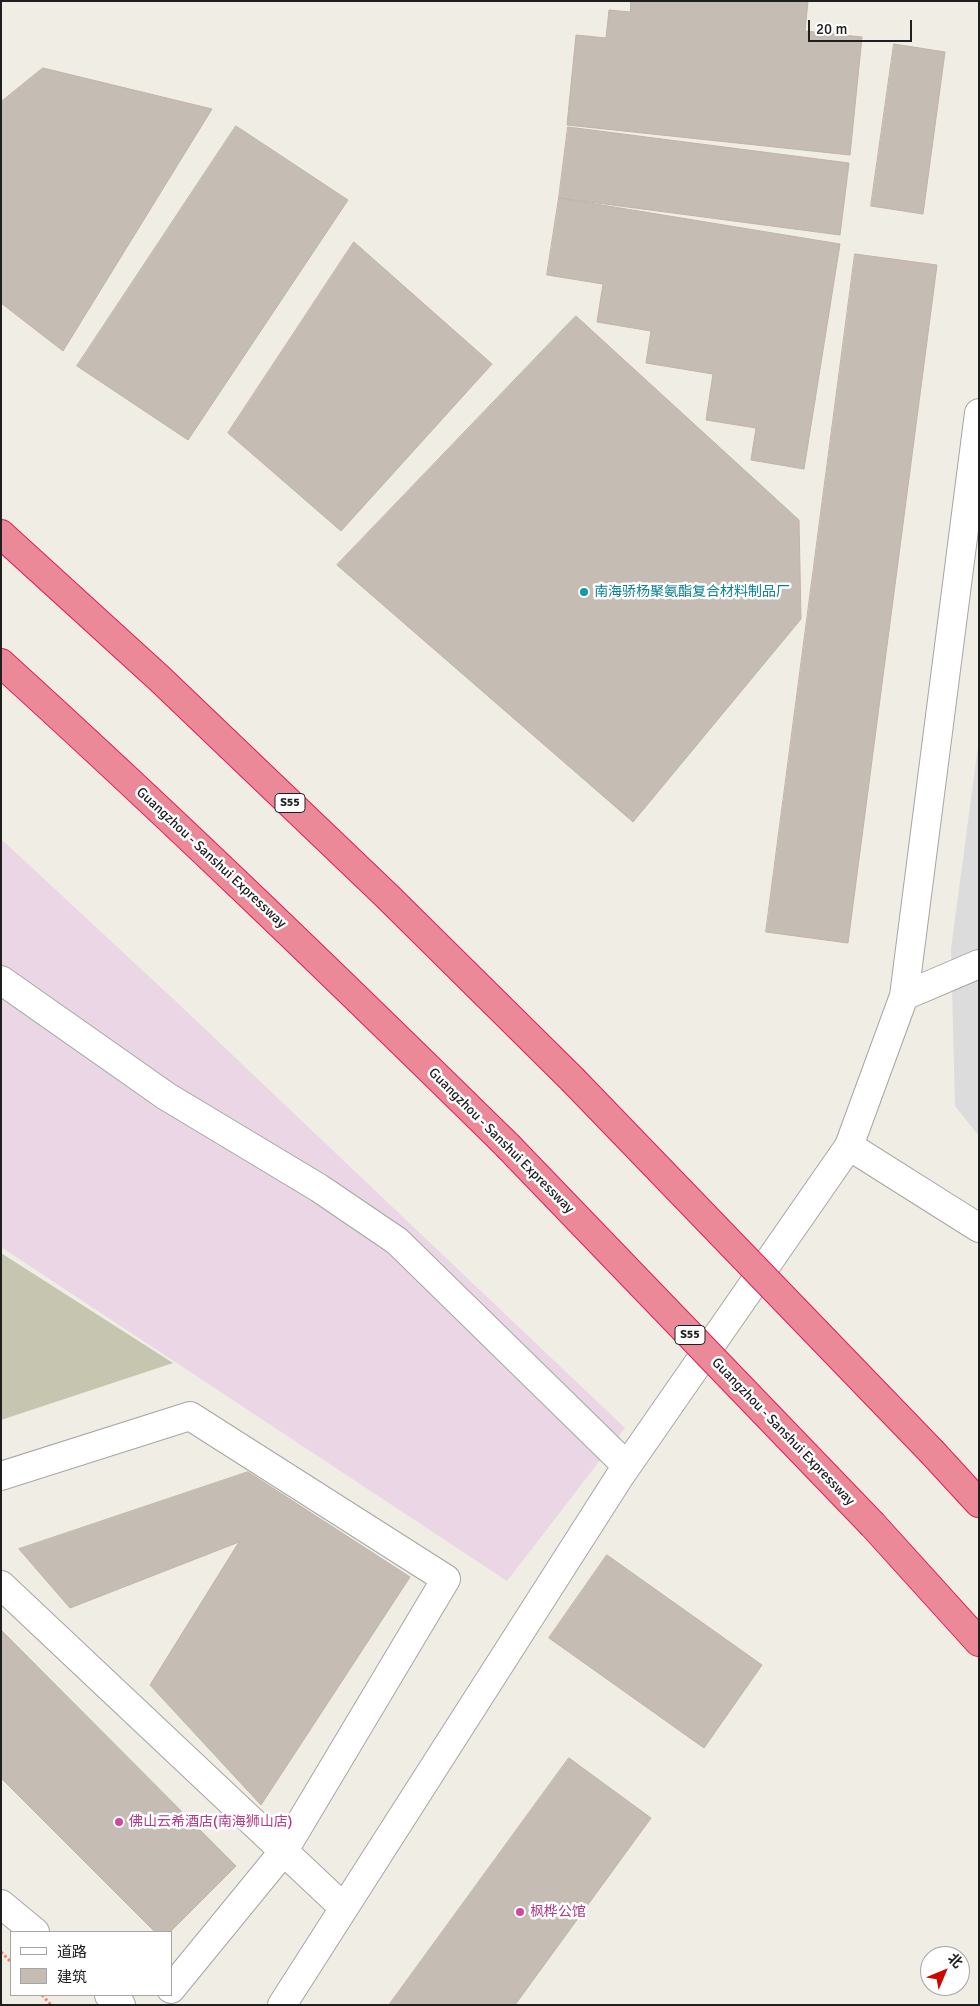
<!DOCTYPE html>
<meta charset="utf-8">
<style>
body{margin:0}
#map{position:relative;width:980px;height:2006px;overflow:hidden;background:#f0ede5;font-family:Signika,"Noto Sans SC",sans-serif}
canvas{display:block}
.frame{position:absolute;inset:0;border:2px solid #1f1f1f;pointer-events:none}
.legend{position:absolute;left:10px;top:1931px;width:162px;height:65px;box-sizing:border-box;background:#fff;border:1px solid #a5a5a5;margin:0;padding:6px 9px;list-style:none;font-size:15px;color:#1f1f1f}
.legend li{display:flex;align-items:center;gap:10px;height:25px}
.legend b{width:25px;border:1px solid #a5a5a5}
.north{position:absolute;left:920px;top:1946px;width:50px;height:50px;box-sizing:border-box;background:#fff;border:1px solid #a5a5a5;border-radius:50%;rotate:45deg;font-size:14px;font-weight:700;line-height:20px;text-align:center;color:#1f1f1f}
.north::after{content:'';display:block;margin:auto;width:18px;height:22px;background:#ce0600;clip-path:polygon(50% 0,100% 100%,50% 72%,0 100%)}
.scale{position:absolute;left:808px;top:20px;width:104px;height:22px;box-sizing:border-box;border:2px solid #1f1f1f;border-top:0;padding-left:6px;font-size:15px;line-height:18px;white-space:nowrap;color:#1f1f1f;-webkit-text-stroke:4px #fff;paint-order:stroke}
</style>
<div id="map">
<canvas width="980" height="2006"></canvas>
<div class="frame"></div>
<ul class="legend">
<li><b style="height:6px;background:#fff"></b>道路</li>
<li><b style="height:14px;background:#c5bcb4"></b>建筑</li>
</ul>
<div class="north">北</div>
<div class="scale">20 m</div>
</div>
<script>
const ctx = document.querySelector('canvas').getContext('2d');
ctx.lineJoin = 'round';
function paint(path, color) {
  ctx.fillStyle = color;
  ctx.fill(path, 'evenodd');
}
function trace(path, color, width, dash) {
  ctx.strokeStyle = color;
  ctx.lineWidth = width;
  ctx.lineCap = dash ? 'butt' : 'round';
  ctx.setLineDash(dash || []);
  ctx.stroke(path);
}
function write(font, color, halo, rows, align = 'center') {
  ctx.font = font + ' Signika,"Noto Sans SC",sans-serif';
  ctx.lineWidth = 5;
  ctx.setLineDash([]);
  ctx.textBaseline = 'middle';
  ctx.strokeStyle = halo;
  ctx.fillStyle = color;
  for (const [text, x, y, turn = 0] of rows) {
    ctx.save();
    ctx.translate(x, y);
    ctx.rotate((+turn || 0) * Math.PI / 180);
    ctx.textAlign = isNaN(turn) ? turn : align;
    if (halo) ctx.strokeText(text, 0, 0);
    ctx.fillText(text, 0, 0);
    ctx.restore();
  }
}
paint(new Path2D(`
 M979,739v397l-24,-30 -4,-157z`), '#dddcdc');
paint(new Path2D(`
 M1,839l183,170 441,419 -118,153 -506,-334z`), '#ead6e5');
paint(new Path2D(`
 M1,1253l172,110 -172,57z`), '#c5c5b0');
const building = new Path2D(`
 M631,1h177l-3,30 57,6 -12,118 -283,-30 9,-90 30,3 3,-28 21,2z
 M894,44l51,8 -22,162 -52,-8z
 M43,68l169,41 -149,242 -62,-48v-201z
 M236,126l112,74 -160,240 -111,-74z
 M568,127l281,36 -9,72 -281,-37z
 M559,198l281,46 -36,225 -53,-9 5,-32 -50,-8 7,-46 -67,-11 5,-32 -54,-9 6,-38 -56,-9z
 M354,242l138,122 -151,167 -113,-98z
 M855,254l82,11 -89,678 -82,-11z
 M576,316l223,204 2,99 -168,203 -296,-257z
 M248,1472l162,105 -149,228 -111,-120 89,-143 -169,66 -51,-59z
 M607,1555l155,110 -58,83 -155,-110z
 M1,1630l235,236 -66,66h-15l-154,-154z
 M569,1758l82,60 -136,187h-126z`);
paint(building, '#c5bcb4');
trace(building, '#c3b3a6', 1);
const minor = new Path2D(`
 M1,980l165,116 153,92 78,53 230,225
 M904,996l75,-32
 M849,1146l130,82
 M1,1476l189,-60 256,163 -163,273 -112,137
 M1,1585l343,323
 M1,1904l34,28
 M109,1995l12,10
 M282,2005l338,-529 229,-330 55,-150 75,-583`);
const highway = new Path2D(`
 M1,534l159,145 227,217 185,183
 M1,663c173,157 340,319 506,482
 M933,1453l46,50
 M873,1525l106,117`);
trace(minor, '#a6a6a6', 30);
trace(highway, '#e31d5b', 30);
trace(new Path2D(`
 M1,1952l10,10
 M42,1995l9,10`), '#ff7b67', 3, [2.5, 2.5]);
trace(minor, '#fff', 28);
trace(highway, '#eb8998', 28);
const highwayBridge = new Path2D(`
 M572,1079l361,374
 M507,1145l366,380`);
trace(highwayBridge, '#e31d5b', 30, []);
trace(highwayBridge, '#eb8998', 28);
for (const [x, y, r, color] of [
 [584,592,5,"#0f9aa8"],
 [119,1822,5,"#d1479c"],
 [520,1912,5,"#d1479c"]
]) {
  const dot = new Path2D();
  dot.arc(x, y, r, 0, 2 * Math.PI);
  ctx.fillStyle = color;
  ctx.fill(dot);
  trace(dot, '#fff', 2);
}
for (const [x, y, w] of [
 [290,803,30],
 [690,1335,30]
]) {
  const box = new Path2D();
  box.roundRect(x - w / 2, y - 9.5, w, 19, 4);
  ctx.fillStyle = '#fff';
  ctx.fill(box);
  trace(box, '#1f1f1f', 1);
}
write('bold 12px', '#1f1f1f', null, [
 ["S55",290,803],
 ["S55",690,1335]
]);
write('14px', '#0d838f', '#fff', [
 ["南海骄杨聚氨酯复合材料制品厂",594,592]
], 'left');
write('14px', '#1f1f1f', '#fff', [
 ["Guangzhou - Sanshui Expressway",211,858,43],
 ["Guangzhou - Sanshui Expressway",501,1141,45],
 ["Guangzhou - Sanshui Expressway",783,1432,46]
]);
write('14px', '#b23c85', '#fff', [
 ["佛山云希酒店(南海狮山店)",129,1822],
 ["枫桦公馆",530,1912]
], 'left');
</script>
